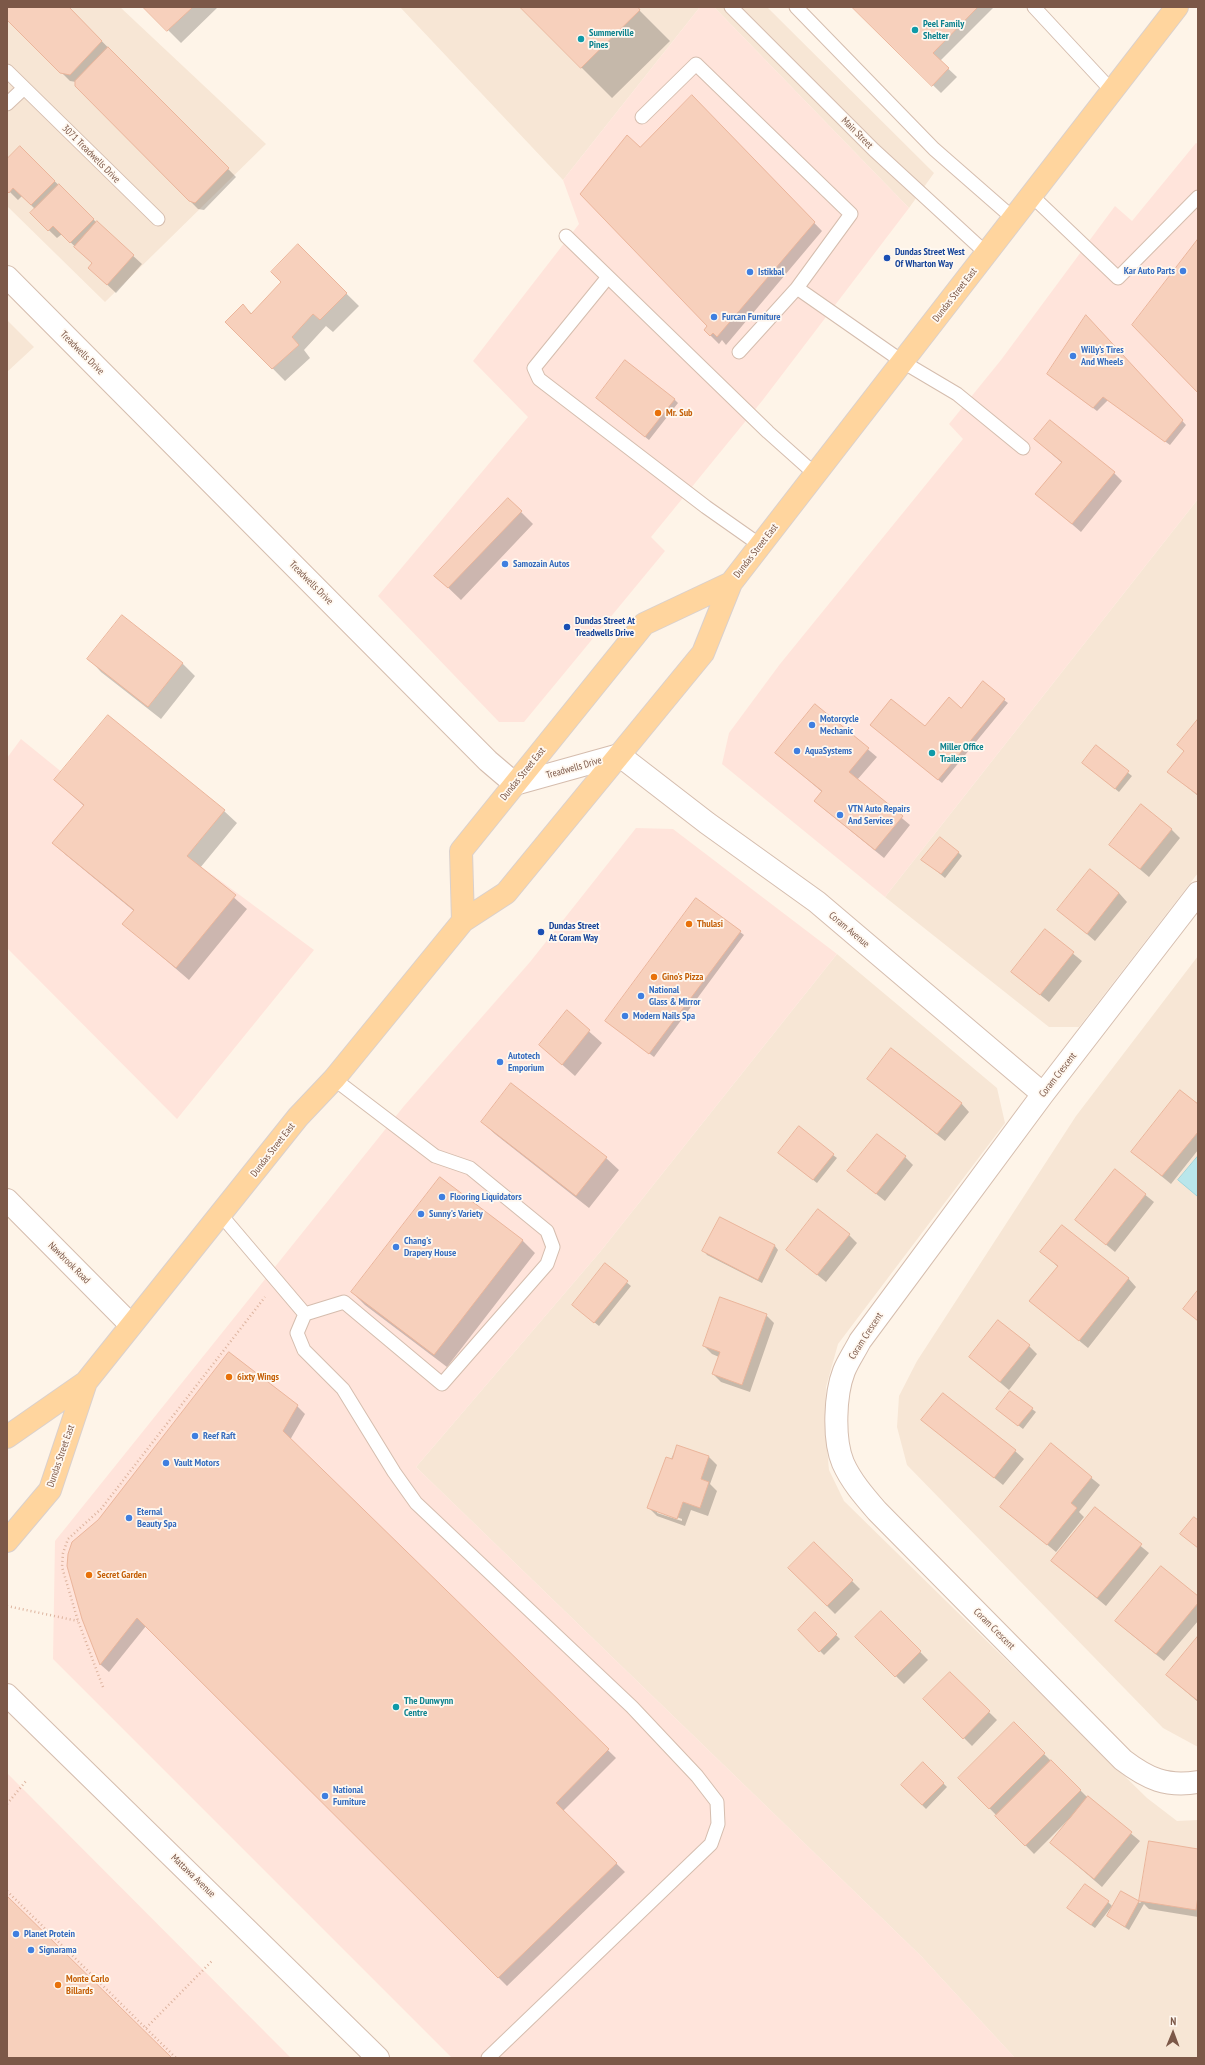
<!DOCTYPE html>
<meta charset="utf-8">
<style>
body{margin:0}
#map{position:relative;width:1205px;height:2065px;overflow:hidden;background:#fef4e8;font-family:"PT Sans Narrow",sans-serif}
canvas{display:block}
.frame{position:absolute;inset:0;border:8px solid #7c5848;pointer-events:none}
.north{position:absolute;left:1153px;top:2013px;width:40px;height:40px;-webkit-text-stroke:3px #fff8f0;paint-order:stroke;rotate:1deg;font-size:11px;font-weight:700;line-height:16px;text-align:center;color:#7c5848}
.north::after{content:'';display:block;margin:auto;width:14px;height:18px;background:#7c5848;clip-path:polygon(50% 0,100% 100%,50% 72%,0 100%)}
</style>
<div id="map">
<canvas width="1205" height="2065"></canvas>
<div class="frame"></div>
<div class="north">N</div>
</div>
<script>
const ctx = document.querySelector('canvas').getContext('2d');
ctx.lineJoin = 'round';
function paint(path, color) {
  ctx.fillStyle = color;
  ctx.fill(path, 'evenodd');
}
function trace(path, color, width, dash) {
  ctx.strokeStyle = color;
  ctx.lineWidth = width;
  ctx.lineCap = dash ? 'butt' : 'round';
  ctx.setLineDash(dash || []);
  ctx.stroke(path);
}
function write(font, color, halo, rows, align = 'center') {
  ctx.font = font + ' "PT Sans Narrow",sans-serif';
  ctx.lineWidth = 3.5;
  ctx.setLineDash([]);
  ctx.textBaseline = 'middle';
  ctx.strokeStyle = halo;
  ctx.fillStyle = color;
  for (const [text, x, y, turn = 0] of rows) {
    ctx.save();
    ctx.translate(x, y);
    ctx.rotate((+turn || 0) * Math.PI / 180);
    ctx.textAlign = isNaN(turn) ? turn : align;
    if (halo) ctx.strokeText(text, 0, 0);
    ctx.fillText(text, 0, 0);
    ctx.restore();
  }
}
paint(new Path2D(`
 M7,7h113l146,137 -161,158 -98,-96z
 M400,7h300l-137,173z
 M714,7h53l167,166 -25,35z
 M7,320l27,27 -27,25z
 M1198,499v374l-119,154h-30l-164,-130z
 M837,954l160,134 8,35 -167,221 -12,43 -1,38 4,45 15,31 303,297 30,23 21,-1v238h-183l-94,-102 -505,-489 184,-215z
 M1198,956v791l-35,-19 -256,-263 -10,-38 2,-31 18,-35 159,-245z`), '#f7e6d5');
paint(new Path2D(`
 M700,7h14l195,201 -147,193 -111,136 14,14 -141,171h-25l-121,-126 150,-179 -55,-56 106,-137 -16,-44z
 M1196,143l2,1v355l-313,398 -163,-133 7,-31 51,-69 183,-225 -14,-15 52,-64 114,-154 17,15z
 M21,739l174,141 -8,-24 127,94 -137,169 -170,-171v-190z
 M636,828l37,1 164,125 -237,298 -184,215 505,489 94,102h-563l-399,-399 2,-118 349,-435 126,-144z
 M7,1773l284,285h-284z`), '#ffe4db');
const water = new Path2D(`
 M1198,1156v38l-1,2 -19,-16z`);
paint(water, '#b9e6eb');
trace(water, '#9ed7de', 1);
paint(new Path2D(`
 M7,7h61l168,170 -32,33 -6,-1 -122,-123v-4l-6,-1 -63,-63z
 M145,7h73l-37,36z
 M521,7h115l34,34 -58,57z
 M853,7h141l-54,54 17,16 -16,16z
 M692,96l130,135 -96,114 -4,-5 -3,4 -14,-14 3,-4 -68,-178z
 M20,147l77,76 45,41 -26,29 -18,-17 -5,-12 -31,-30 -5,4 -26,-25 4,-4 -13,-13 -4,4 -11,-11v-29z
 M298,246l61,60 -26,26 -7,-6 -22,24 6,8 -25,23 -58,-59 16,-17 9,9 31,-32z
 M1089,320l97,105 -16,20 -62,-45 -11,11 -49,-37z
 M674,399l4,4 -29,37 -48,-38z
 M1035,439l79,34 8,8 -41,51 -44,-38 25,-31z
 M508,499l25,25 -72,76 -25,-24z
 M89,659l93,4 13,13 -34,43 -60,-47z
 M1004,700l4,3 -66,80 -71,-58 54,3 36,-19z
 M816,706l61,51 -20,23 53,45 -26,33 -60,-49 -2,-17 -45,-39z
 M108,716l116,95 13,12 -37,45 47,41 -58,71 -65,-56 10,-13 -68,-56 -13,-12 31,-37 -28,-26z
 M1198,720v76l-29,-24 16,-20 -7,-7z
 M1096,747l36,29 -13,16 -36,-29z
 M1171,829l9,9 -31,39 -39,-33z
 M958,852l4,4 -17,22 -18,-15z
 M1119,893l8,9 -32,39 -36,-31z
 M1045,931l37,30 -33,41 -37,-30z
 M740,932l4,3 -90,122 -44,-33z
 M567,1012l35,31 -27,33 -35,-31z
 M868,1079l93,24 8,9 -24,29z
 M1198,1105v45l-27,34 -39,-32z
 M482,1122l124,36 13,12 -30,38 -94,-74z
 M833,1155l4,3 -20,25 -33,-26z
 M905,1157l8,8 -28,36 -37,-30z
 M1116,1171l38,31 -39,50 -39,-32z
 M721,1218l54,28 3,4 -16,33 -55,-28 -3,-4z
 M849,1235l8,8 -31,39 -39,-32z
 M522,1240l13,13 -88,114 -82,-62 -13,-13z
 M1042,1252l86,26 8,9 -48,61 -57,-47 27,-34z
 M605,1265l26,21 -32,40 -26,-21z
 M766,1315l8,8 -24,69 -29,-10 -8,-8 6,-17 -7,-3 -8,-8z
 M1029,1346l8,8 -28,36 -39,-33z
 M297,1406l8,8 -15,26 326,318 -53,53 62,61 -118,114 -361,-360 -37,46 -8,-7 -18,-46z
 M1032,1409l4,3 -13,17 -22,-17z
 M923,1420l92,31 9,8 -21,26z
 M1051,1445l49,40 -21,27 5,5 -28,35 -54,-45z
 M677,1446l32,11 8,8 -7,19 7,7 -9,25 -17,-6 -6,16 -28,-10 -8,-8zM657,1510l25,9v2l-25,-8z
 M1095,1508l54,45 -43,53 -54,-45z
 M814,1543l46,46 -25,25 -46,-46z
 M1198,1598v23l-34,40 -39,-32z
 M881,1612l47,48 -24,24 -48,-47z
 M815,1614l25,25 -16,16 -25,-25z
 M1198,1638v64l-31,-27z
 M950,1674l47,46 -25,26 -47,-47z
 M1014,1724l74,74 52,43 -38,46 -51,-44 19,-23 -1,-1 -35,35 -74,-76z
 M923,1763l24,24 -21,22 -24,-24z
 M1198,1850v67l-49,-8 -5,-5 -15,26 -21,-14 14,-24 18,11z
 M1108,1902l4,4 -17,22 -22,-16z`), '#0003');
const building = new Path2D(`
 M7,7h62l33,34 -32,34 -10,-2 -53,-53z
 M143,7h50l-26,24z
 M520,7h118l2,3 -59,58z
 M852,7h126l-45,46 16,15 -17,18z
 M108,47l121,121 -34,35 -6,-2 -114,-115v-5z
 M692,95l123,127 -98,115 -4,-4 -3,3 -6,-6 3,-4 -127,-132 47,-59 13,12z
 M20,146l35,35 -24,24 -18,-17 -4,5 -2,-2v-32z
 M59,184l35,35 -24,24 -17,-17 -5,5 -18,-18z
 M97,221l37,34 -27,30 -19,-17 4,-5 -18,-16z
 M1198,239v154l-66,-68z
 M298,244l49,49 -27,27 -7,-6 -21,23 7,8 -27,24 -47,-47 18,-18 8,10 30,-32 -10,-10z
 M1086,315l97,105 -18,22 -62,-45 -10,11 -46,-34z
 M625,360l50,39 -30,38 -49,-39z
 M1050,420l65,52 -43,52 -37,-30 27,-32 -28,-23z
 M508,498l14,13 -74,77 -14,-12z
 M122,615l61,48 -35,44 -61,-48z
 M983,681l22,18 -67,81 -68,-55 21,-26 34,27 24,-29 12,11z
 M815,704l54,44 -20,24 54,44 -28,34 -61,-49 8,-10 -47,-38z
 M108,715l117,95 -38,46 49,39 -60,73 -54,-44 12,-14 -82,-67 32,-38 -30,-25z
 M1198,719v76l-31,-23 17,-21 -7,-6z
 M1096,745l33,26 -14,18 -33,-26z
 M1141,804l31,25 -32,40 -31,-24z
 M940,837l19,15 -18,22 -20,-14z
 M1090,869l29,24 -32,41 -30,-24z
 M696,898l45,33 -92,123 -44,-33z
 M1045,929l29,23 -34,43 -29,-23z
 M567,1010l23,20 -28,35 -23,-20z
 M891,1048l71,55 -25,31 -70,-55z
 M511,1083l96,74 -31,39 -95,-74z
 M1180,1090l18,14v28l-36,44 -31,-24z
 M799,1126l35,28 -21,26 -35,-27z
 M877,1134l29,22 -30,38 -29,-23z
 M1115,1169l31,25 -40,51 -31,-25z
 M440,1177l83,63 -89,115 -83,-63z
 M818,1209l32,25 -33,41 -31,-25z
 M720,1217l55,28 -17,35 -56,-29z
 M1062,1225l67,53 -50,63 -50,-40 29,-35 -18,-14z
 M605,1263l23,18 -34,42 -22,-18z
 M1198,1290v31l-15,-12z
 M720,1297l47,17 -25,71 -30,-11 8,-22 -17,-6z
 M998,1320l32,25 -30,37 -31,-25z
 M229,1352l69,53 -15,26 326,318 -53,54 61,60 -119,115 -361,-360 -37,47 -18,-46 -15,-53 1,-12 4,-12 26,-22z
 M1010,1391l23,17 -15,18 -22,-17z
 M943,1393l73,57 -22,28 -73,-58z
 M1051,1443l41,34 -21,26 6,5 -30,37 -47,-38z
 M677,1445l32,11 -8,23 8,3 -9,26 -17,-6 -6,17 -30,-11 19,-51 6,2z
 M1095,1507l47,37 -45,54 -46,-37z
 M1194,1517l4,3v28l-18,-14z
 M814,1542l39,38 -26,26 -39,-38z
 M1161,1566l37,30v7l-42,51 -41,-33z
 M881,1611l40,40 -26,26 -40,-40z
 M815,1612l22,22 -18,18 -21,-22z
 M1198,1636v65l-32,-26z
 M950,1672l40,39 -27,28 -40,-40z
 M1014,1722l31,31 -56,56 -31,-31z
 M1051,1760l30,30 -56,56 -30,-30z
 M923,1762l21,21 -22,22 -21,-20z
 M1088,1796l44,36 -38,47 -44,-36z
 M1149,1841l49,8v47l-2,14 -57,-9z
 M1085,1884l24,17 -18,24 -24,-17z
 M1121,1891l18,10 -14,26 -18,-11z
 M7,1896l165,162h-165z`);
paint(building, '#f7d0bc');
trace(building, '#ebb59b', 1);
const service = new Path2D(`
 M731,7l143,143 113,104
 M796,7l138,142 80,70
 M1034,7l78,84
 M7,71l151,148
 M7,104l17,-16
 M642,117l54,-53 155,150 -54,74 106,74 54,32 66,54
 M1032,196l86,82 80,-81
 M566,236l202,196 47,42
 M608,277l-74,91 5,11 167,128 54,38
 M739,352l58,-64
 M334,1079l101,77 35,12 77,63 6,16 -6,17 -105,120 -98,-82 -39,12 -8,19 7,17 39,39 51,83 22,31 216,204 65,69 20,26 1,22 -7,20 -223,214
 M221,1215l84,99`);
const minor = new Path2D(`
 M7,277l481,484 27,23 104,-29 88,68 110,79 226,192
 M1198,893l-155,201 -183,247c-5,10 -12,20 -16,30 -9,23 -11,68 -1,92 8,18 21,33 34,48l246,249c25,19 43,27 75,22
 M7,1200l124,125
 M7,1695l371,363`);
const primary = new Path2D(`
 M463,921l-2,-70 183,-227 87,-41
 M7,1437l79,-55 212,-265 36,-38 129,-158 43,-28 197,-240 28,-70 446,-576
 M7,1541l43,-51 36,-108`);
trace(service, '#d5bdae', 15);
trace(minor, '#d5bdae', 24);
trace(primary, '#dad0cc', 24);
trace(new Path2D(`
 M7,1606l71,15
 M103,1687l-25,-66 -16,-54 1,-14 5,-14 33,-30 164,-212
 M7,1804l19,-23
 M7,1891l169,167
 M146,2028l66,-67`), '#ddb39e', 2.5, [1, 3]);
trace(service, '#fff', 13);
trace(minor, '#fff', 22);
trace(primary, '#ffd59e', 22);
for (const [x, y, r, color] of [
 [915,30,4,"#0f9aa8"],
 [581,39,4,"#0f9aa8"],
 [887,258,4,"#1a4fb4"],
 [1183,271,4,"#3f7fe0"],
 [750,272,4,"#3f7fe0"],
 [714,317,4,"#3f7fe0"],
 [1073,356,4,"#3f7fe0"],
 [658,413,4,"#e8710a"],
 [505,564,4,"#3f7fe0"],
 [567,627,4,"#1a4fb4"],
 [812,725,4,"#3f7fe0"],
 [797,751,4,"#3f7fe0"],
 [932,753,4,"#0f9aa8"],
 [840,815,4,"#3f7fe0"],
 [689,924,4,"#e8710a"],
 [541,932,4,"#1a4fb4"],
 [654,977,4,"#e8710a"],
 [641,996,4,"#3f7fe0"],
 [625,1016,4,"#3f7fe0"],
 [500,1062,4,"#3f7fe0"],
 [442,1197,4,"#3f7fe0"],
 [421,1214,4,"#3f7fe0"],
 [396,1247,4,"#3f7fe0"],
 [229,1377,4,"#e8710a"],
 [195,1436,4,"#3f7fe0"],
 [166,1463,4,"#3f7fe0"],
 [129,1518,4,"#3f7fe0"],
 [89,1575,4,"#e8710a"],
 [396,1707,4,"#0f9aa8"],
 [325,1796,4,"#3f7fe0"],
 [16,1934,4,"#3f7fe0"],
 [31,1950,4,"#3f7fe0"],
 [58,1985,4,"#e8710a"]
]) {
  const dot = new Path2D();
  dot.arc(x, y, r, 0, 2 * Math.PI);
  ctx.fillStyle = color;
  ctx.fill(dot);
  trace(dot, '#fff8f0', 1.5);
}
write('bold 10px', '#0d838f', '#fff8f0', [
 ["Peel Family",923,24],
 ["Shelter",923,36],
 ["Summerville",589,33],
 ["Pines",589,45],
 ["Miller Office",940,747],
 ["Trailers",940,759],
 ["The Dunwynn",404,1701],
 ["Centre",404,1713]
], 'left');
write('10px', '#7c5848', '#fff8f0', [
 ["Main Street",857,133,45],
 ["3071 Treadwells Drive",91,154,45],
 ["Dundas Street East",955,295,-52],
 ["Treadwells Drive",82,353,45],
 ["Dundas Street East",756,551,-52],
 ["Treadwells Drive",311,583,45],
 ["Treadwells Drive",574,768,-16],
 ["Dundas Street East",523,774,-51],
 ["Coram Avenue",849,930,40],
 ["Coram Crescent",1058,1075,-52],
 ["Dundas Street East",273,1150,-52],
 ["Nawbrook Road",69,1263,45],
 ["Coram Crescent",866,1336,-57],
 ["Dundas Street East",61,1456,-71],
 ["Coram Crescent",994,1629,45],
 ["Mattawa Avenue",193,1876,44]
]);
write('bold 10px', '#164399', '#fff8f0', [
 ["Dundas Street West",895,252],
 ["Of Wharton Way",895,264],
 ["Dundas Street At",575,621],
 ["Treadwells Drive",575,633],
 ["Dundas Street",549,926],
 ["At Coram Way",549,938]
], 'left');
write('bold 10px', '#366cbe', '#fff8f0', [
 ["Kar Auto Parts",1175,271,"right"],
 ["Istikbal",758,272],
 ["Furcan Furniture",722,317],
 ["Willy’s Tires",1081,350],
 ["And Wheels",1081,362],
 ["Samozain Autos",513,564],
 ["Motorcycle",820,719],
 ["Mechanic",820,731],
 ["AquaSystems",805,751],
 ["VTN Auto Repairs",848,809],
 ["And Services",848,821],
 ["National",649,990],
 ["Glass & Mirror",649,1002],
 ["Modern Nails Spa",633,1016],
 ["Autotech",508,1056],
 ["Emporium",508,1068],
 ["Flooring Liquidators",450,1197],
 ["Sunny's Variety",429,1214],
 ["Chang's",404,1241],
 ["Drapery House",404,1253],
 ["Reef Raft",203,1436],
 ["Vault Motors",174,1463],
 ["Eternal",137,1512],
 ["Beauty Spa",137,1524],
 ["National",333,1790],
 ["Furniture",333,1802],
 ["Planet Protein",24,1934],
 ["Signarama",39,1950]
], 'left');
write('bold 10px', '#c56008', '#fff8f0', [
 ["Mr. Sub",666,413],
 ["Thulasi",697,924],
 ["Gino's Pizza",662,977],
 ["6ixty Wings",237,1377],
 ["Secret Garden",97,1575],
 ["Monte Carlo",66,1979],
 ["Billards",66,1991]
], 'left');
</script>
